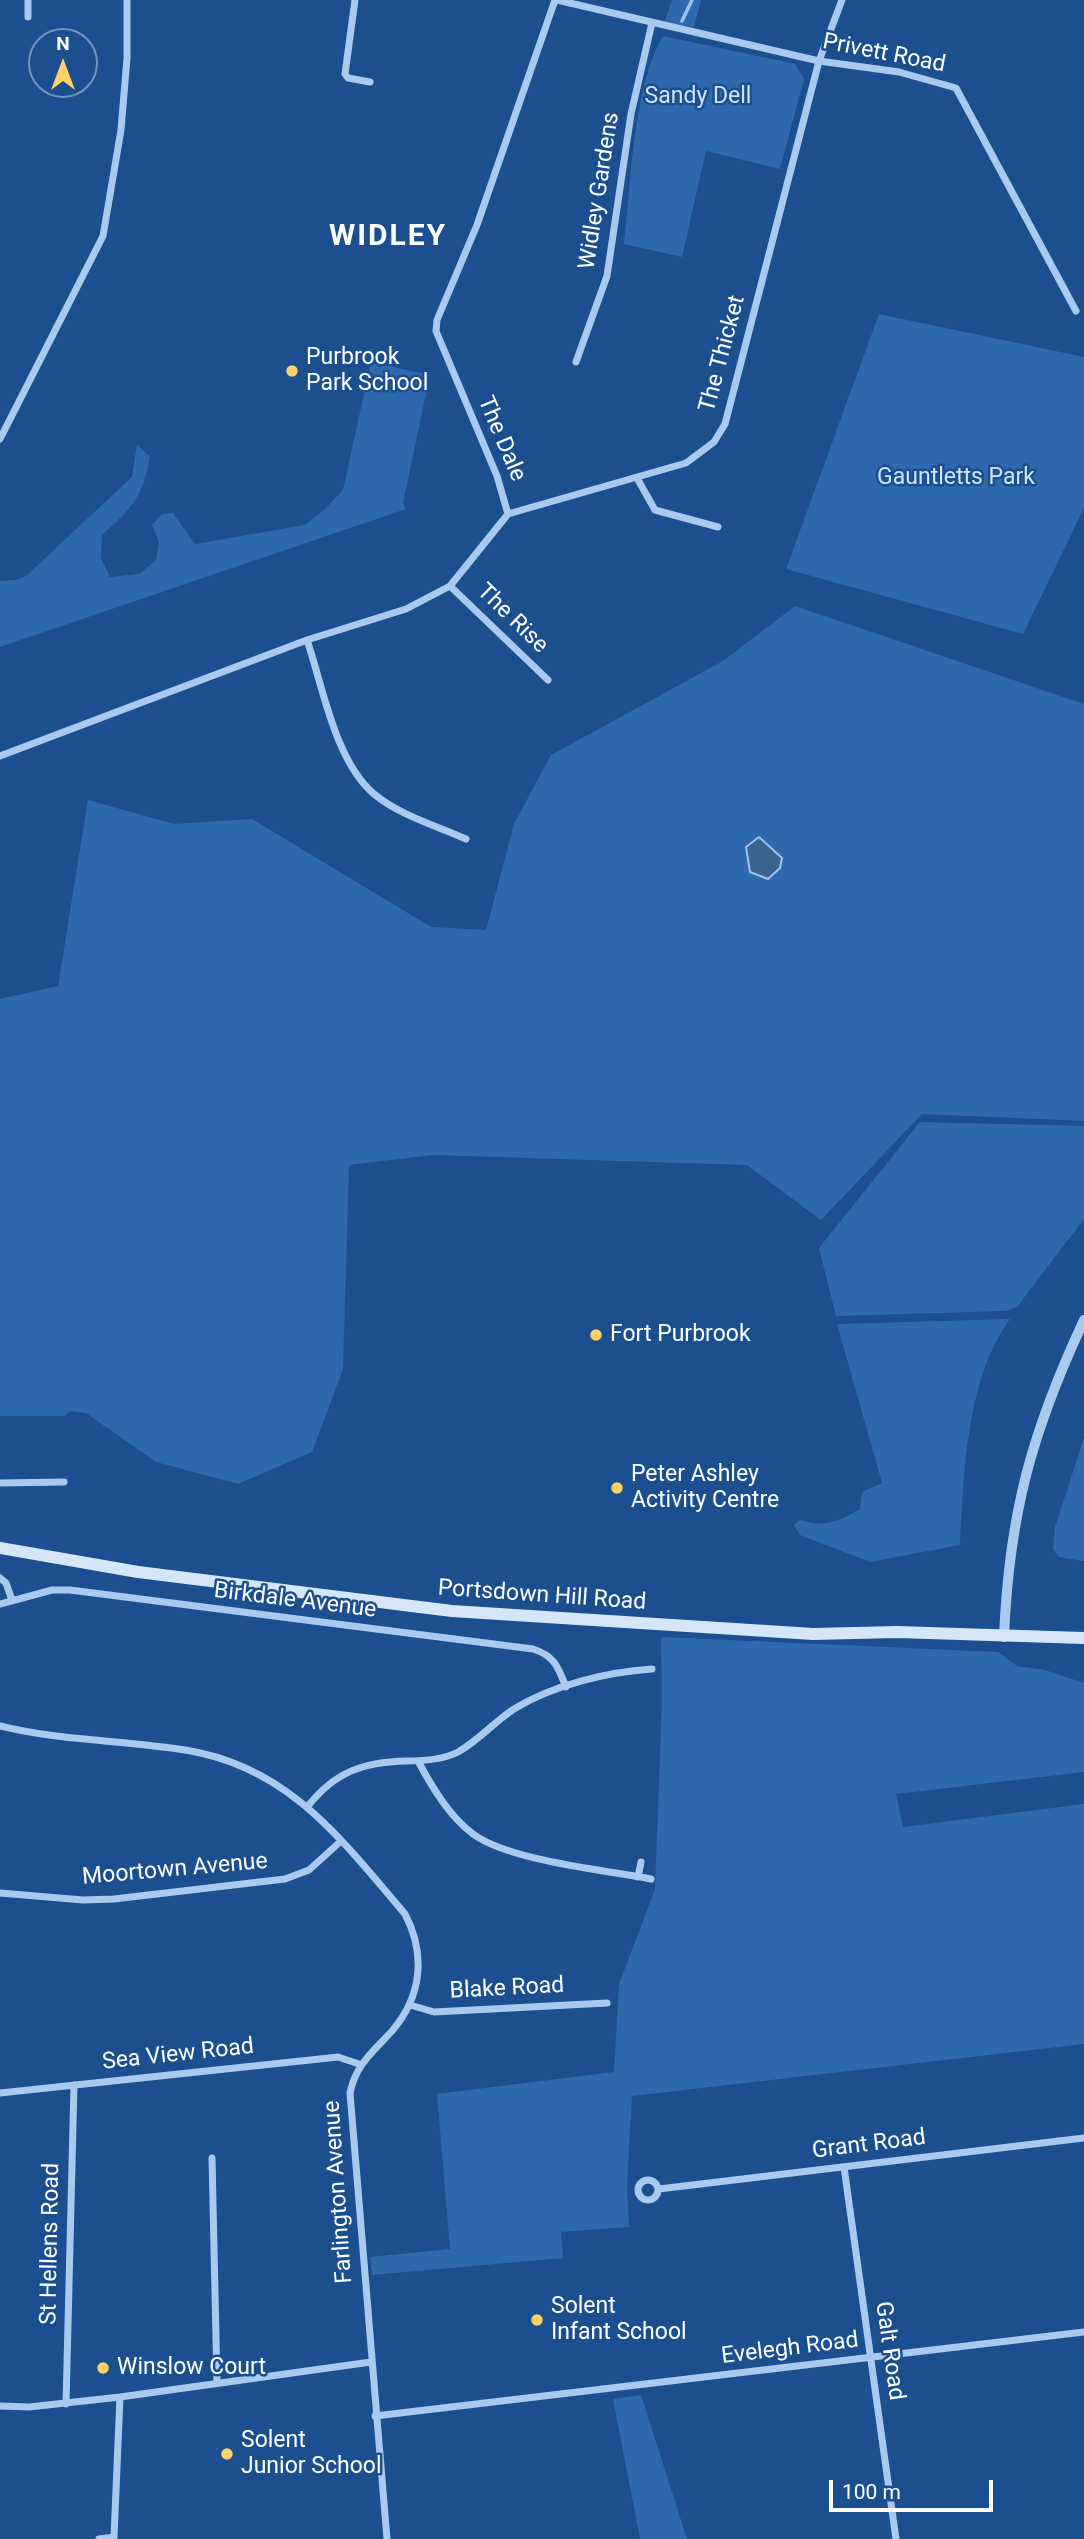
<!DOCTYPE html>
<style>
body{margin:0}
#map{position:relative;width:1084px;height:2539px;overflow:hidden;background:#1b4f8f;font-family:Roboto,sans-serif}
canvas{display:block}
.north{position:absolute;left:28px;top:28px;width:70px;height:70px;box-sizing:border-box;background:#1b4f8f;border:2px solid #7695bc;border-radius:50%;rotate:0deg;font-size:19px;font-weight:700;line-height:28px;text-align:center;color:#fff}
.north::after{content:'';display:block;margin:auto;width:24px;height:32px;background:#ffd166;clip-path:polygon(50% 0,100% 100%,50% 72%,0 100%)}
.scale{position:absolute;left:829px;top:2480px;width:164px;height:32px;box-sizing:border-box;border:4px solid #fff;border-top:0;padding-left:9px;font-size:21px;line-height:24px;white-space:nowrap;color:#fff;-webkit-text-stroke:5px #1b4f8f;paint-order:stroke}
</style>
<div id="map">
<canvas width="1084" height="2539"></canvas>
<div class="north">N</div>
<div class="scale">100 m</div>
</div>
<script>
const ctx = document.querySelector('canvas').getContext('2d');
ctx.lineJoin = 'round';
function paint(path, color) {
  ctx.fillStyle = color;
  ctx.fill(path, 'evenodd');
}
function trace(path, color, width, dash) {
  ctx.strokeStyle = color;
  ctx.lineWidth = width;
  ctx.lineCap = dash ? 'butt' : 'round';
  ctx.setLineDash(dash || []);
  ctx.stroke(path);
}
function write(font, color, halo, rows, align = 'center') {
  ctx.font = font + ' Roboto,sans-serif';
  ctx.lineWidth = 5;
  ctx.setLineDash([]);
  ctx.textBaseline = 'middle';
  ctx.strokeStyle = halo;
  ctx.fillStyle = color;
  for (const [text, x, y, turn = 0] of rows) {
    ctx.save();
    ctx.translate(x, y);
    ctx.rotate((+turn || 0) * Math.PI / 180);
    ctx.textAlign = isNaN(turn) ? turn : align;
    if (halo) ctx.strokeText(text, 0, 0);
    ctx.fillText(text, 0, 0);
    ctx.restore();
  }
}
paint(new Path2D(`
 M672,0h29l-7,27 -30,-4z
 M663,36l132,28 9,15 -24,90 -74,-18 -24,106 -58,-13c7,-60 9,-157 39,-208z
 M879,314l205,43v151l-61,126 -237,-65z
 M371,362l59,13 -27,128 3,6 -406,138v-66l16,-1 10,-4 106,-99 5,-33 13,13c-8,41 -17,50 -48,78l-1,23 9,19 29,-3 17,-14 3,-18 -7,-17 10,-11 11,-1 22,31 110,-19 19,-15 19,-20z
 M795,606l289,98v417l-162,-7 -101,106 -74,-55 -314,-10 -84,10 -6,204 -31,83 -74,32 -82,-22 -70,-49 -16,-2 -5,5h-65v-417l58,-13 30,-186 86,24 78,-5 179,108 55,3 28,-106 37,-69 172,-94z
 M920,1122l164,4v93l-67,88 -11,4 -170,5 -17,-68z
 M1010,1319c-44,60 -46,154 -50,226l-90,17 -70,-27 -6,-10 6,-5c22,8 41,1 60,-11l2,-17 20,-9 -45,-159z
 M1084,1438v123l-25,-4 -6,-8 2,-22z
 M661,1637l337,15 19,14 28,4 39,13v89l-188,22 7,33 181,-23v240l-452,52 -5,89 2,42 -68,5 2,26 -191,17 -2,-18 80,-8 -13,-155 177,-22 5,-88 36,-95 7,-188z
 M641,2395l46,144h-47l-27,-140z`), '#2e69ad');
const water = new Path2D(`
 M759,837l23,21 -2,10 -12,11 -18,-7 -4,-25z`);
paint(water, '#3c6290');
trace(water, '#9cc4f0', 2);
trace(new Path2D(`
 M682,21l10,-21`), '#9cc4f0', 3.5);
trace(new Path2D(`
 M355,0l-10,74 3,4 22,4
 M557,0l262,61 80,11 57,16 120,223
 M28,17v-17
 M576,362l31,-86 24,-162 21,-91
 M0,439l103,-203 18,-106 6,-72v-58
 M637,478l18,32 63,17
 M508,514l178,-51 28,-21 11,-18 94,-363 23,-61
 M450,586l98,94
 M307,640c16,47 28,121 67,154 25,21 63,32 92,45
 M0,756l307,-116 99,-31 44,-23 58,-72 -11,-38 -61,-145 1,-11 40,-95 78,-225
 M0,1483l64,-1
 M0,1578l6,5 6,17
 M0,1604l52,-14h18l463,59c22,7 25,18 33,38
 M0,1726c60,15 124,14 185,24 103,16 156,89 220,164 21,40 17,82 -13,117 -19,21 -36,33 -42,62l37,446
 M418,1761c14,26 31,55 55,73 37,27 132,36 178,45
 M308,1806c27,-34 55,-44 98,-45 16,0 37,-1 52,-9 20,-11 36,-30 56,-43 39,-24 93,-37 138,-40
 M638,1877l3,-15
 M0,1893l83,7 31,-1 171,-20 24,-9 32,-29
 M410,2005l24,7 173,-9
 M0,2093l329,-35 9,-1 21,7
 M212,2158l5,225
 M844,2167l52,372
 M638 2190a10 10 0 1 1 20 0a10 10 0 1 1-20 0Z
 M659,2189l425,-51
 M66,2404l8,-319
 M0,2406l29,1 91,-10 251,-35
 M375,2416l709,-84
 M99,2539l15,-2 6,-140`), '#a9c9ee', 7);
trace(new Path2D(`
 M1004,1637c5,-123 28,-206 80,-317`), '#a9c9ee', 10);
trace(new Path2D(`
 M0,1548l138,24 314,39 361,23 84,-2 187,6`), '#d6e6fa', 12);
for (const [x, y, r, color] of [
 [292,371,7,"#ffd166"],
 [596,1335,7,"#ffd166"],
 [617,1488,7,"#ffd166"],
 [537,2320,7,"#ffd166"],
 [103,2368,7,"#ffd166"],
 [227,2454,7,"#ffd166"]
]) {
  const dot = new Path2D();
  dot.arc(x, y, r, 0, 2 * Math.PI);
  ctx.fillStyle = color;
  ctx.fill(dot);
  trace(dot, '#1b4f8f', 2.5);
}
write('23px', '#fff', '#1b4f8f', [
 ["Privett Road",884,54,11],
 ["Widley Gardens",600,191,-81],
 ["The Thicket",723,354,-75],
 ["The Dale",501,439,67],
 ["The Rise",512,619,44],
 ["Portsdown Hill Road",542,1596,4],
 ["Birkdale Avenue",295,1601,7],
 ["Moortown Avenue",175,1870,-5],
 ["Blake Road",507,1989,-3],
 ["Sea View Road",178,2055,-6],
 ["Grant Road",869,2145,-7],
 ["Farlington Avenue",339,2192,-94],
 ["St Hellens Road",51,2244,-89],
 ["Evelegh Road",790,2349,-7],
 ["Galt Road",889,2351,82]
]);
write('23px', '#cfe3fa', '#1b4f8f', [
 ["Sandy Dell",698,97],
 ["Gauntletts Park",956,478]
]);
write('23px', '#fff', '#1b4f8f', [
 ["Purbrook",306,358],
 ["Park School",306,384],
 ["Fort Purbrook",610,1335],
 ["Peter Ashley",631,1475],
 ["Activity Centre",631,1501],
 ["Solent",551,2307],
 ["Infant School",551,2333],
 ["Winslow Court",117,2368],
 ["Solent",241,2441],
 ["Junior School",241,2467]
], 'left');
ctx.letterSpacing = '2px';
write('bold 30px', '#fff', '#1b4f8f', [
 ["WIDLEY",388,237]
]);
ctx.letterSpacing = '0px';
</script>
